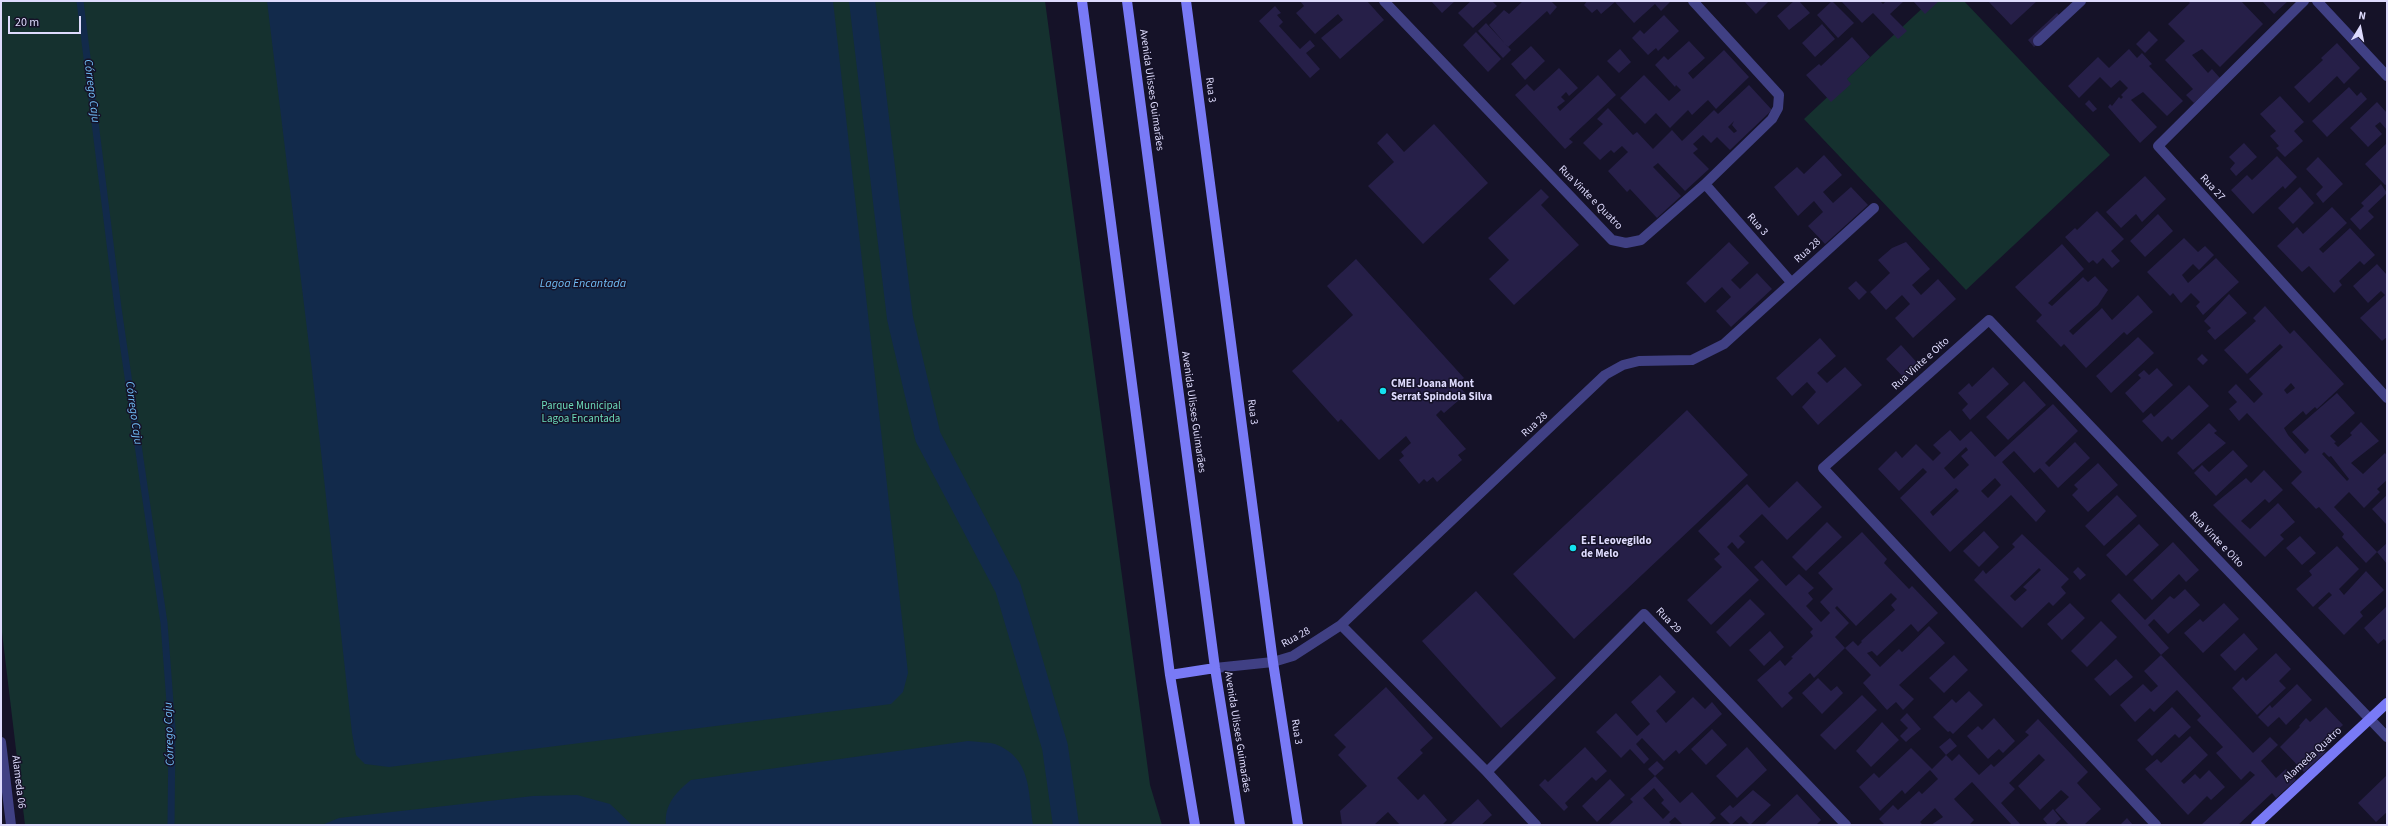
<!DOCTYPE html>
<meta charset="utf-8">
<style>
body{margin:0}
#map{position:relative;width:2388px;height:826px;overflow:hidden;background:#151228;font-family:"Source Sans 3",sans-serif}
canvas{display:block}
.frame{position:absolute;inset:0;border:2px solid #dedbfd;pointer-events:none}
.north{position:absolute;left:2340px;top:8px;width:40px;height:40px;-webkit-text-stroke:3px #151228;paint-order:stroke;rotate:10deg;font-size:11px;font-weight:700;line-height:16px;text-align:center;color:#dedbfd}
.north::after{content:'';display:block;margin:auto;width:14px;height:18px;background:#dedbfd;clip-path:polygon(50% 0,100% 100%,50% 72%,0 100%)}
.scale{position:absolute;left:8px;top:16px;width:73px;height:18px;box-sizing:border-box;border:2px solid #dedbfd;border-top:0;padding-left:5px;font-size:12px;line-height:14px;white-space:nowrap;color:#dedbfd;-webkit-text-stroke:3px #151228;paint-order:stroke}
</style>
<div id="map">
<canvas width="2388" height="826"></canvas>
<div class="frame"></div>
<div class="north">N</div>
<div class="scale">20 m</div>
</div>
<script>
const ctx = document.querySelector('canvas').getContext('2d');
ctx.lineJoin = 'round';
function paint(path, color) {
  ctx.fillStyle = color;
  ctx.fill(path, 'evenodd');
}
function trace(path, color, width, dash) {
  ctx.strokeStyle = color;
  ctx.lineWidth = width;
  ctx.lineCap = dash ? 'butt' : 'round';
  ctx.setLineDash(dash || []);
  ctx.stroke(path);
}
function write(font, color, halo, rows, align = 'center') {
  ctx.font = font + ' "Source Sans 3",sans-serif';
  ctx.lineWidth = 3;
  ctx.setLineDash([]);
  ctx.textBaseline = 'middle';
  ctx.strokeStyle = halo;
  ctx.fillStyle = color;
  for (const [text, x, y, turn = 0] of rows) {
    ctx.save();
    ctx.translate(x, y);
    ctx.rotate((+turn || 0) * Math.PI / 180);
    ctx.textAlign = isNaN(turn) ? turn : align;
    if (halo) ctx.strokeText(text, 0, 0);
    ctx.fillText(text, 0, 0);
    ctx.restore();
  }
}
paint(new Path2D(`
 M1,1h1044l105,784 12,40h-1137l-24,-201z
 M1930,1h34l146,154 -144,135 -162,-171z`), '#15312f');
paint(new Path2D(`
 M267,1h566l75,672 -5,19 -12,12 -502,63 -24,-3 -9,-9 -4,-22 -40,-363z
 M968,741c8,1 19,1 27,3 37,14 33,48 38,81h-367c-2,-20 10,-33 25,-45z
 M577,795l33,9 22,21h-310l17,-7 194,-22z`), '#122a4b');
trace(new Path2D(`
 M80,1l38,307 46,315 8,106 -1,96`), '#122a4b', 7);
trace(new Path2D(`
 M862,1l38,317 28,119 80,151 47,159 11,78`), '#122a4b', 26);
paint(new Path2D(`
 M1300,1h67l17,19 -44,39 -19,-21 22,-18 -5,-6 -23,20 -19,-21 8,-7z
 M1431,1h24l-13,12z
 M1471,1h21l5,5 -24,22 -15,-15z
 M1523,1h28l6,6 -7,8 -3,-4 -39,36 -19,-22 15,-15 5,4z
 M1587,1h84l-10,10 -6,-7 -21,19 -19,-21 -14,12 -4,-5 -5,4 -8,-8z
 M1744,1h25l-13,13z
 M1794,1h5l11,12 -21,17 -12,-14z
 M1832,1l22,22 -16,15 -21,-23z
 M1841,1h39l3,3 3,-3h18l-14,13 17,17 -9,8 -25,-26 -11,10z
 M1913,1h26l-14,13z
 M1988,1h49l-26,24z
 M2188,1h53l22,23 -43,43 -18,-18 -10,6 16,18 4,-4 8,9 -26,25 -8,-8 7,-6 -28,-29 20,-19 -17,-17 22,-21z
 M2262,1h26l-14,13z
 M1275,6l6,7 -4,2 6,7 -4,4 21,23 10,-9 5,6 -9,7 14,16 -10,9 -51,-57z
 M2057,13l7,7 -30,27 -6,-7z
 M1664,15l15,16 -21,20 -2,-3 -8,7 -16,-17 8,-8 4,4z
 M1486,23l25,27 -8,8 -25,-27z
 M1822,24l13,15 -20,18 -13,-14z
 M2149,31l9,9 -13,13 -9,-9z
 M1476,32l25,27 -13,13 -25,-27z
 M1852,37l18,20 -23,22 4,5 -20,18 -25,-27 13,-11 2,2z
 M1689,41l16,17 -17,15 5,6 31,-29 25,27 -33,32 -8,-9 -16,15 -4,-5 -18,18 -14,-15 -11,11 -25,-26 24,-23 25,26 12,-11 -5,-5 -1,2 -20,-22 9,-9 4,4z
 M2337,43l23,25 -16,16 -7,-8 -28,27 -15,-16 29,-27 -2,-2z
 M1531,46l14,15 -20,19 -14,-16z
 M1620,49l11,13 -12,11 -12,-12z
 M2129,49l8,9 5,-5 10,11 -3,2 34,35 -16,15 -24,-24 -12,8 26,27 -17,16 -32,-36 2,-3 2,2 7,-9 2,2 2,-2 -2,-2 7,-7 -8,-8 -9,8 -11,-11 -21,21 -11,-12 30,-29 11,11z
 M1559,68l19,20 -9,8 -3,-4 -5,5 4,4 -8,6 3,4 38,-36 18,20 -47,44 4,3 -8,7 -50,-54 12,-11 7,7z
 M1749,85l23,25 -42,40 -13,-13 -6,6 -8,-8 -10,9 5,5 -5,4 16,16 -24,22 -27,-28 -5,4 28,29 -24,22 -27,-29 -3,3 -19,-21 20,-19 -6,-6 -8,7 -3,-3 -11,10 -17,-17 20,-19 -6,-5 11,-11 25,27 4,-3 16,17 19,-19 10,11 32,-31 4,4zM1734,121l-2,4 5,6 -3,2 -6,-6z
 M2349,87l8,9 4,-4 6,7 -40,38 -15,-16z
 M2280,96l24,26 -10,9 9,10 -18,16 -9,-9 3,-2 -9,-10 6,-5 -16,-17z
 M2089,100l8,9 -4,3 -8,-8z
 M2377,102l10,11v17l-7,-8 -5,4 7,8 -14,13 -18,-19z
 M1434,124l54,59 -65,61 -55,-58 26,-24 -17,-19 10,-10 17,19z
 M2244,143l13,14 -21,19 -6,-7 5,-6 -6,-6z
 M2387,143v41l-2,1 -20,-21z
 M1824,155l18,20 -19,17 10,11 18,-16 17,18 -43,39 -17,-18 15,-14 -9,-11 -16,15 -24,-29 23,-20 7,7z
 M2277,156l20,21 -12,12 -2,-3 -30,28 -22,-24 16,-15 5,5z
 M2318,157l25,27 -20,19 -7,-9 7,-7 -17,-18z
 M2145,176l21,23 -24,23 -6,-8 -15,14 -15,-16z
 M2381,184l6,9 -19,18 6,6 -14,13 -10,-11 14,-13 -3,-3z
 M2300,187l14,16 -21,21 -15,-16z
 M1541,189l8,8 -8,8 38,40 -65,60 -25,-26 20,-19 -21,-22z
 M2332,207l15,16 -28,26 4,4 27,-25 25,27 -11,10 -4,-4 -21,20 3,4 -8,8 -25,-27 -7,6 -25,-26 20,-19 6,7z
 M2097,211l27,28 -13,12 9,10 -8,7 -9,-10 -6,6 -4,-4 -4,3 -24,-26 10,-9 2,2z
 M2158,214l15,17 -28,26 -15,-16z
 M2184,238l14,14 7,-6 9,9 -15,15 -6,-6 -11,11 6,8 28,-25 23,24 -36,33 -7,-9 4,-4 -9,-9 -10,10 -8,-10 -3,3 -23,-24z
 M1729,242l20,21 -18,17 9,9 17,-16 15,16 -41,38 -15,-16 15,-14 -9,-10 -17,16 -19,-20z
 M1906,242l24,27 -18,16 9,10 17,-16 18,20 -43,39 -18,-20 15,-14 -8,-9 -16,15 -16,-18 20,-19 -12,-13 14,-12z
 M2062,244l22,25 -36,34 4,3 31,-29 5,5 7,-6 13,14 -10,15 -29,26 4,4 29,-27 10,12 26,-25 15,17 -26,23 -3,-3 -38,36 -22,-24 -3,3 -25,-26 6,-6 -27,-28z
 M1356,259l108,119 -7,6 9,10 -22,19 -3,-3 -5,5 30,34 -8,6 4,5 -25,22 -4,-5 -6,5 -3,-3 -5,5 -20,-24 5,-4 -3,-4 10,-9 -5,-7 -27,24 -38,-41 -3,3 -46,-51 61,-56 -26,-29z
 M2377,264l10,11v62l-5,4 -22,-23 25,-23 -4,-4 -13,12 -15,-17z
 M1856,281l11,11 -8,8 -11,-12z
 M2229,294l18,19 -32,27 -8,-9 4,-3 -7,-7z
 M2265,306l25,28 4,-4 50,54 -27,25 -2,-2 -9,8 -3,-4 -19,17 4,7 17,19 4,-4 -17,-18 45,-39 18,20 -25,23 6,6 -2,1 4,4 14,-12 -2,-2 11,-11 18,19 -28,22 12,11 22,-21 2,3v24l-10,9 3,3 -16,16 -15,-16 -15,15 43,45 -11,11 -24,-26 2,-3 -25,-27 -3,2 -25,-26 11,-11 -55,-59 -8,8 -10,-12 8,-7 -9,-10 8,-8 18,19 9,-9 -14,-15 34,-32 -3,-3 -33,30 -23,-24 32,-29 -3,-3zM2291,383l4,5 -8,6 -3,-4zM2324,452l5,5 2,-1 18,23 -2,2 -25,-27z
 M2138,337l16,16 -43,40 -15,-17z
 M1820,338l16,18 -19,17 10,10 18,-16 17,18 -44,40 -16,-18 14,-15 -9,-10 -15,14 -16,-18z
 M1901,345l20,22 -15,13 -20,-21z
 M2202,354l6,6 -5,5 -6,-6z
 M1993,367l16,17 -39,36 -8,-10 6,-6 -10,-11 11,-10 3,4z
 M2157,368l16,17 -30,28 -18,-20 16,-15 -3,-3 6,-5 5,5z
 M2024,381l22,24 -38,35 -22,-23z
 M2189,385l20,21 -37,34 -4,-4 -6,6 -20,-21 9,-8 3,4z
 M2053,404l25,27 -33,32 4,4 26,-25 15,16 -32,30 -18,-20 -6,5 -20,-22 -12,11 44,49 -10,11 -25,-27 -61,57 -50,-54 27,-26 -4,-4 -24,23 -21,-22 18,-18 6,7 14,-14 17,17 8,-8 -8,-8 17,-15 10,11 11,-10 24,26zM1966,447l2,3 -7,6 8,9 -15,14 -10,-11zM1995,478l6,7 -13,13 -7,-7zM1956,488l3,3 -26,25 -3,-4z
 M1687,410l61,65 -174,164 -61,-65z
 M2209,423l8,8 -3,2 12,10 -33,27 -16,-17z
 M2233,450l15,16 -32,30 -22,-23 8,-8 7,7z
 M2098,463l20,22 -30,27 -16,-17 6,-6 -4,-4z
 M2264,470l19,20 -14,13 -4,-4 -24,22 9,8 28,-26 17,19 -15,13 4,4 -19,18 -52,-52 33,-27 5,5z
 M1797,481l25,26 -35,33 -25,-26 -23,22 6,6 -7,7 -6,-7 -5,5 32,33 -48,45 -24,-25 35,-33 -8,-8 6,-5 -22,-23 49,-47 22,24z
 M2117,495l20,21 -33,30 -19,-20z
 M2387,495v30l-15,-16z
 M1827,522l15,15 -36,34 -14,-14z
 M2139,524l20,21 -33,31 -20,-21z
 M1984,531l15,16 -20,20 -16,-16z
 M1862,532l25,27 -3,4 25,26 3,-3 26,27 -20,19 -7,-8 -34,32 -5,-5 -5,2 13,14 19,-18 3,3 27,-26 16,17 -46,42 15,14 -11,11 -7,-8 -9,8 -24,-27 8,-8 -26,-27 8,-7 5,5 4,-4 -1,-1 34,-31 -4,-5 6,-6 -6,-6 -35,33 -19,-20 -2,2 14,15 -14,14 10,11 -31,30 -4,-5 -22,20 5,5 -11,10 -25,-28 23,-20 5,6 8,-8 -2,-1 22,-21 -3,-4 3,-3 -59,-62 8,-7 24,26 13,-12 15,14 -6,5 5,6 -7,7 15,16 9,-9 -10,-11 13,-13 -15,-16z
 M2022,534l47,45 -8,8 5,6 -13,13 -4,-4 -27,26 -48,-48 9,-10 3,4 29,-27 -3,-3zM2039,568l2,2 -18,17 4,3 -12,11 -5,-5z
 M2300,536l16,17 -14,12 -16,-17z
 M2173,542l26,28 -13,12 -7,-8 -27,26 -19,-20z
 M2387,543v21l-10,-12z
 M2337,546l22,23 -20,20 5,6 22,-24 18,19 -24,22 3,4 -19,19 -26,-27 14,-13 -3,-3 -16,15 -17,-18 16,-14 -3,-4z
 M2078,567l8,8 -6,5 -7,-8z
 M2185,589l15,16 -32,29 -14,-15 -6,6 21,23 -8,7 92,98 17,-16 8,8 -17,16 15,17 10,-9 10,11 -20,18 -4,-5 -34,32h-37l54,-50 -5,-4 -9,9 -25,-27 7,-6 -26,-27 4,-4 -24,-26 -23,22 -4,-4 -15,14 -15,-17 23,-21 8,8 7,-6 -14,-15 17,-16 -50,-54 8,-8 26,27 25,-24 4,3z
 M1476,591l80,87 -55,50 -79,-87z
 M1750,599l15,15 -35,33 -14,-15z
 M2070,603l15,15 -23,22 -15,-16z
 M2224,603l15,16 -36,34 -19,-20 16,-14 3,3z
 M2387,606v36l-3,-3 -6,5 -14,-16z
 M2101,621l16,16 -30,30 -16,-16z
 M1770,631l14,16 -20,19 -15,-16z
 M2244,633l14,16 -23,22 -15,-16z
 M2276,653l15,16 -12,12 7,7 -29,27 -25,-27 11,-11 3,4z
 M1954,655l14,15 -24,23 -15,-15z
 M2116,659l17,18 -23,19 -16,-17z
 M1660,675l16,17 -20,19 10,12 27,-26 12,12 7,-7 10,12 -43,40 -3,-4 -12,11 -22,-23 -6,6 13,15 -5,5 -14,-15 -9,9 -25,-26 20,-19 21,23 13,-12 -19,-22z
 M1818,678l13,13 6,-5 6,7 -21,21 -20,-21z
 M2297,684l15,16 -26,25 -7,-8 -11,10 -10,-10 12,-12 2,3z
 M1386,687l47,51 -13,12 3,3 -26,25 21,22 6,-6 23,26 -5,5h-42l-12,-13 -14,13h-32l-2,-14 27,-25 -29,-31 8,-8 -12,-12z
 M1969,691l14,14 -30,29 -3,-3 -2,1 -15,-15 19,-18 4,4z
 M1862,695l15,15 -42,40 -15,-15z
 M2172,707l19,20 -12,11 -4,-4 -23,22 -15,-16z
 M2326,707l17,18 -23,21 6,6 -22,20 -24,-25 20,-20 -1,-1 7,-8 4,4z
 M1907,713l14,16 -15,13 -6,-6 8,-8 -8,-8z
 M1994,718l21,23 -12,12 -4,-4 -11,10 -21,-23 11,-10 4,4z
 M2038,719l50,53 -11,11 24,26 -17,16h-15l-14,-15 14,-13 -8,-7 -21,20 -22,-24 27,-26 -6,-6 -30,29 6,6 -14,14 20,22h-9l-40,-43 -18,17 20,21 -5,5h-38l12,-8 -8,-9 -15,14 3,3h-38l-6,-6 14,-14 5,5 21,-19 3,3 16,-15 -8,-9 -25,24 -3,-4 -22,21 -21,-24 15,-14 5,5 32,-30 21,21 14,-14 6,6 7,-7 20,21 12,-11 3,3 35,-32 -4,-3z
 M1882,722l17,18 -28,27 -15,-16z
 M1712,729l15,16 -21,20 -15,-16z
 M2190,736l18,19 -27,26 3,3 11,-10 5,5 9,-9 16,17 -14,13 -4,-4 -19,19 -43,-46 12,-10 4,4z
 M1950,738l7,8 -11,9 -7,-8z
 M1585,747l22,24 -11,10 -4,-4 -27,26 3,4 -4,4 -25,-26 6,-6 3,3z
 M1747,747l20,23 -30,28 -21,-22z
 M1657,761l7,7 -9,8 -7,-7z
 M1655,776l25,27 12,-11 24,26 -8,7h-25l-8,-8 -6,5 3,3h-64l25,-23 -3,-3zM1654,788l10,12 -3,3 9,9 -7,7 -20,-21z
 M2386,776l1,36 -11,10 -18,-19z
 M1610,779l15,16 -28,27 -15,-16z
 M1753,790l18,15 -21,20 -9,-9 -10,9 -11,-11 10,-9 3,3z
 M1797,794l24,26 -5,5h-52z
 M1478,799l14,16 -11,10h-31z
 M2053,809l8,10 -7,6h-6l-5,-6z
 M2127,818l6,7h-13z`), '#261f48');
trace(new Path2D(`
 M1384,1l228,239 14,3 15,-3 64,-56 67,-65 6,-11 1,-13 -86,-94
 M2304,1l-146,145 229,252
 M2317,1l70,75
 M2038,41l43,-40
 M1705,184l86,98
 M1341,625l146,147
 M1215,668l58,-6 20,-6 48,-31 264,-250 18,-10 16,-4 53,-1 32,-16 150,-136
 M1,742l10,83
 M1536,825l-49,-53 157,-158 202,211
 M2156,825l-333,-357 166,-148 398,417`), '#404084', 10);
trace(new Path2D(`
 M1082,1l88,674 25,150
 M1127,1l88,667 25,157
 M1186,1l87,661 25,163
 M1170,675l45,-7
 M2256,825l131,-122`), '#797af6', 10);
for (const [x, y, r, color] of [
 [1383,391,4,"#14e2f0"],
 [1573,548,4,"#14e2f0"]
]) {
  const dot = new Path2D();
  dot.arc(x, y, r, 0, 2 * Math.PI);
  ctx.fillStyle = color;
  ctx.fill(dot);
  trace(dot, '#151228', 1.5);
}
write('11px', '#dedbfd', '#151228', [
 ["Avenida Ulisses Guimarães",1151,90,82],
 ["Rua 3",1210,90,83],
 ["Rua 27",2212,188,48],
 ["Rua Vinte e Quatro",1590,198,45],
 ["Rua 3",1757,225,49],
 ["Rua 28",1808,251,-42],
 ["Rua Vinte e Oito",1921,364,-42],
 ["Avenida Ulisses Guimarães",1193,412,82],
 ["Rua 3",1252,412,83],
 ["Rua 28",1535,425,-43],
 ["Rua Vinte e Oito",2216,540,46],
 ["Rua 29",1668,621,46],
 ["Rua 28",1296,638,-29],
 ["Avenida Ulisses Guimarães",1237,732,81],
 ["Rua 3",1296,732,81],
 ["Alameda Quatro",2313,755,-43],
 ["Alameda 06",18,782,83]
]);
write('bold 11px', '#dedbfd', '#151228', [
 ["CMEI Joana Mont",1391,385],
 ["Serrat Spindola Silva",1391,398],
 ["E.E Leovegildo",1581,542],
 ["de Melo",1581,555]
], 'left');
write('11px', '#6bd9b9', '#151228', [
 ["Parque Municipal",581,407],
 ["Lagoa Encantada",581,420]
]);
write('italic 12px', '#70bdf6', '#151228', [
 ["Córrego Caju",91,91,83],
 ["Lagoa Encantada",583,284],
 ["Córrego Caju",133,413,82],
 ["Córrego Caju",170,734,-92]
]);
</script>
